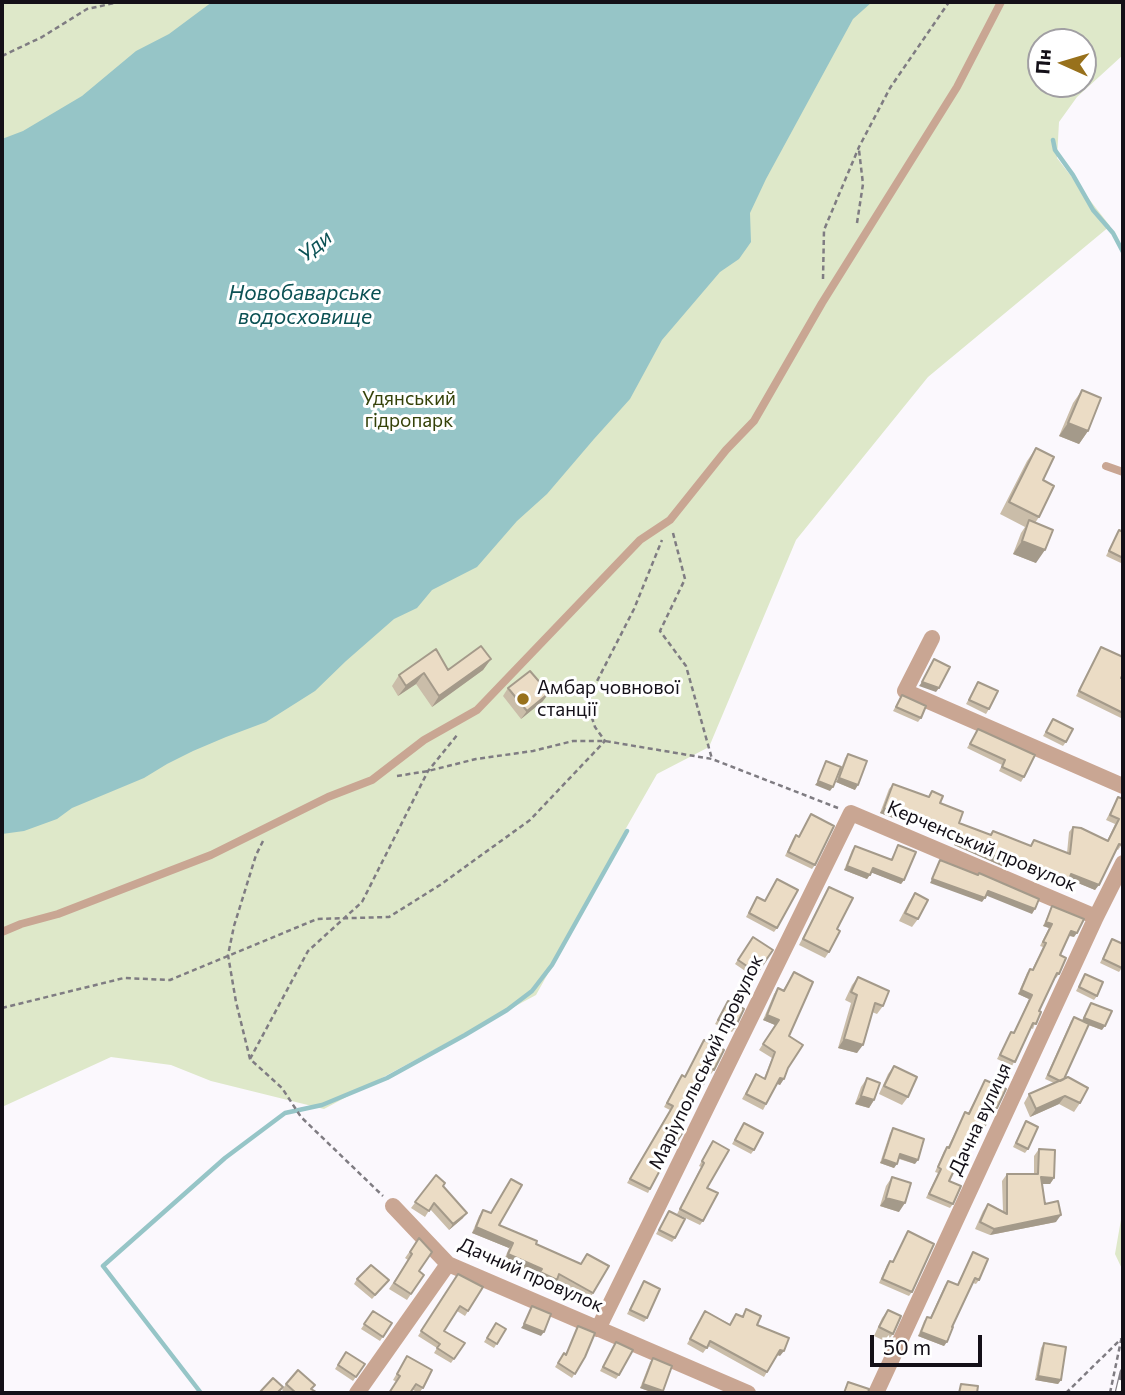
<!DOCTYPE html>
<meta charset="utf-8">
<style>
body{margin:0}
#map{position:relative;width:1125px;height:1395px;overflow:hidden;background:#fbf8fd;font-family:Commissioner,sans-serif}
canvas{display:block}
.frame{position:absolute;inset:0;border:4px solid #141018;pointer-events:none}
.north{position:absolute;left:1027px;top:28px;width:70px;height:70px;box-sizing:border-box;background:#fff;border:2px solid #a19fa3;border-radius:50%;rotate:274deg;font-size:19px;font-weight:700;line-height:28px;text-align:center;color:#141018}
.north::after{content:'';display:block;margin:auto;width:24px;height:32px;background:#98711c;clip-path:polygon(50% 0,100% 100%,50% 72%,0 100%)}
.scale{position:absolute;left:870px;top:1335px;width:112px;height:32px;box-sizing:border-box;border:4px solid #141018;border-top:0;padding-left:9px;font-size:21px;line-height:24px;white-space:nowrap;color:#141018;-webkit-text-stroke:5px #fff;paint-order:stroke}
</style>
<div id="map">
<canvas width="1125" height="1395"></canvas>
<div class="frame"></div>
<div class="north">Пн</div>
<div class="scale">50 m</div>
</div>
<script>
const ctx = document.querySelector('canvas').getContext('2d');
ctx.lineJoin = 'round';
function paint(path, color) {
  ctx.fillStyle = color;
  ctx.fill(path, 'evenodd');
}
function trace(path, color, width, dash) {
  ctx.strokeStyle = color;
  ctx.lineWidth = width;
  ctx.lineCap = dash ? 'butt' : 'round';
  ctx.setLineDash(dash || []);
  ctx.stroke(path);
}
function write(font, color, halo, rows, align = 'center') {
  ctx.font = font + ' Commissioner,sans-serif';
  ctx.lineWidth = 6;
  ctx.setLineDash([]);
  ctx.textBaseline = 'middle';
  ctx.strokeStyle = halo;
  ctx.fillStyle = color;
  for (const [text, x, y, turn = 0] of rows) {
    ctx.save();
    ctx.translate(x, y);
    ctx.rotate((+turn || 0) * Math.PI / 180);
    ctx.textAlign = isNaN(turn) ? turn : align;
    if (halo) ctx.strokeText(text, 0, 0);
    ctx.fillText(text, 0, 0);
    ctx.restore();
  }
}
paint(new Path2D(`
 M2,2h1121v53l-46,42 -18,25 -2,36 53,68 -182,151 -132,163 -87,207 -52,27 -32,56 2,2 -91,163 -212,114 -113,-28 -40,-16 -60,-8 -109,50zM1041,42h42v42h-42z
 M1123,1208v63l-8,-17z`), '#dee8c9');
paint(new Path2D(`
 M212,2h660l-19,17 -87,160 -16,34 1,29 -12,17 -19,13 -58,68 -32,59 -36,40 -47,55 -30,27 -40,46 -45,23 -15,18 -23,11 -48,42 -31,30 -49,31 -40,15 -33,14 -26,13 -23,14 -72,30 -15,11 -33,12 -22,3v-695l21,-8 59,-35 54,-45 33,-17z`), '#96c5c7');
trace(new Path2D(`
 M1053,140l2,10 18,25 20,35 20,23 10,19
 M201,1393l-98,-127 122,-108 60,-45 37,-8 65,-27 78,-43 42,-25 25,-19 20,-26 75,-134`), '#96c5c7', 4.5);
trace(new Path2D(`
 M2,56l40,-19 45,-28 32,-7
 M857,223l6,-39 -4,-34
 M823,279l1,-49 35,-83 31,-59 59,-86
 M673,533l12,46 -25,52 26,35 26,93
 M397,776l31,-5 48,-12 57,-8 40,-10h32l107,18 126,49
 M263,841l-7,14 -22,71 -6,29 8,47 14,57 32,29 19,29 82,79
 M2,1008l122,-30 46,2 147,-61 72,-2 51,-32 90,-65 75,-79 -10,-14 -4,-12 2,-26 41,-80 28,-69
 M250,1059l58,-108 54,-49 66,-131 30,-37
 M1066,1393l55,-54
 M1110,1393l13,-62`), '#7f7c82', 2.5, [5, 3.5]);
trace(new Path2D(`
 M1106,466l17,6
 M2,932l19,-8 37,-10 153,-59 117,-58 44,-17 52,-40 53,-30 163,-170 30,-20 56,-70 28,-29 68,-118 135,-216 44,-85`), '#c9a693', 8);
trace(new Path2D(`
 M932,638l-27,53 218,95
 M393,1206l55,58 300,129
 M598,1329l253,-516 245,104
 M357,1393l91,-129
 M876,1393l220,-476 27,-54`), '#c9a693', 16);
const rail = new Path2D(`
 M1118,1393l5,-21`);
trace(rail, '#848187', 7);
trace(rail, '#fff', 4.5, [13]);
paint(new Path2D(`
 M1082,390l6,41 -9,13 -20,-8 14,-33z
 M1036,448l7,32 -4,37 -4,6 1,40 -23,-9 8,-21 4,-6 -25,-13 27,-53z
 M1119,530l4,2v32l-17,-8z
 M1101,647l20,31h2v41l-47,-23z
 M491,659l-8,11 -51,37 -16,-23 -18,12 -6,-10 7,-11 49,-5z
 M978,682l11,27 -3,5 -20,-10z
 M508,688l35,13 -22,18 -18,-23z
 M902,695l19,23 -3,4 -25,-11z
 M1053,719l13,23 -3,4 -20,-10z
 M978,729l46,48 -3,5 -22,-11 3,-6 -35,-17z
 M848,754l7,36 -19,-8 9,-24z
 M893,784l35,13 4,-6 8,12 19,20 31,12 3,-4 37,15 4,-6 33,13 2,-21 4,-5 34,14 8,-17 -9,-4 12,-23 5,46 -5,7 -2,-1 -21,41 -26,-11 -4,5 -57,-23 -4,6 -50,-22 2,-5 -53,-23 -2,4 -21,-8 9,-24z
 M811,814l4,51 -3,4 -27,-13 8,-17 3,-4 3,1z
 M898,845l6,35 -3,4 -30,-12 -4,7 -23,-9 8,-20 3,-4 36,13z
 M777,879v49l-3,4 -28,-15 11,-20 8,4z
 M829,887l8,42 -8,23 -4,6 -26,-13z
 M915,893l3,26 -6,8 -13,-6 10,-19z
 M1052,906l22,31 -5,-1 -9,19 -1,19 -3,4h-1l-16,33 -6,18 -2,-1 -19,38 -15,-7 12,-23 2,-4 3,1 15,-34 -11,-5 9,-21 3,-4 2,1 11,-23 -3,-1 9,-18 -6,-2z
 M753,937l20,13 -19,27 -19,-13z
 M1112,939l10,29 -3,4 -19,-9z
 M794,972l-6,96 -8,17 -3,-1 -14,26 -21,-11 14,-25 8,4 8,-20 -13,-8 16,-25 -12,-5 11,-26 4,-6 5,2z
 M1085,974l12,22 -3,4 -18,-9z
 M858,977l25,29 -6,8 -5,-2 -15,41 -19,-5 13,-45 -6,-3 7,-15z
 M728,1001l7,27 -3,4 -17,-8z
 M1091,1003l11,27 -14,-5 -24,54 16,24 -6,9 -15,-8 -29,13 -6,-14 5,-9 25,-11 -9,-4 26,-58 3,-4 8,3z
 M704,1040l10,30 -3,4 -1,-1 -31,56 -12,28 -19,36 -21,-10 43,-73 -6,-3 15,-28 3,-4 3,1z
 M894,1066l14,31 -6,8 -23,-11 9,-20z
 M867,1078l7,22 -5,8 -14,-4 6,-17z
 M985,1080l9,32 -2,-1 -18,36 -7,-3 -18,37 4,23 -3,4 -24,-10 12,-25 -3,-1 9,-21 4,-4 15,-31 2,-4 3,1z
 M1026,1121l2,28 -3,4 -12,-6z
 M744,1123l10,27 -3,4 -19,-10z
 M893,1128l22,36 -16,-5 -5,9 -14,-5 10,-30z
 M710,1145l-3,43 -4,33 -3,4 -23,-11 24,-47 -2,-1z
 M1039,1149l15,29 -4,6h-8l3,20 11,18 -66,13 -15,-6 8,-18 5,-7 15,7 -1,-30 5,-7h27v-18z
 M436,1175l27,43 -14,12 -19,-21 -5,8 -14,-9z
 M892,1177l7,35 -19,-6 6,-20z
 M511,1179l-12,46 37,19 45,20 6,-10 6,39 -3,6 -34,-18 -3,5 -17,-8 2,-4 -34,-14 5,-12 -37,-15 7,-17 4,-6 8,3z
 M669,1211l6,27 -3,4 -16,-8z
 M908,1231l4,61 -3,4 -30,-13 8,-18 3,-4 3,1z
 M419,1238v33l5,4 -17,25 -18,-11 19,-29 -3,-2z
 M973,1252l6,28 -3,4 -3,-1 -21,44 -8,19 -26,-10 6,-15 3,-4 3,1 15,-33 3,-4 9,4z
 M458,1274l25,13 -18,29 -8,-5 -13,20 21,12 -14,20 -17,-10 3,-5 -19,-12z
 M357,1279l29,5 -14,15 -18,-15z
 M644,1281l3,37 -3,4 -17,-8z
 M746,1309l34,47 -3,-1 -13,22 -56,-31 -5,7 -16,-9 18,-33 25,13 6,-10 6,2z
 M888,1310l5,24 -6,8 -13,-6 8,-18z
 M373,1311l19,12 -12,18 -19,-12z
 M496,1323l10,6 -12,19 -10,-6z
 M578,1326l7,31 -13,21 -17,-11 9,-14 2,1 10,-24z
 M616,1342l3,33 -3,4 -16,-8z
 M1044,1343l17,37 -3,4 -23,-4 6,-32z
 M346,1352l19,12 -12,17 -18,-12z
 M407,1356l16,32 -4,5 -26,-13z
 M653,1358l10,33 -1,2h-8l-14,-5 10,-26z
 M286,1384l26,5 6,4h-33l-3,-3z`), '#cabda9');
paint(new Path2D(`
 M1068,423l20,8 -9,13 -20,-8z
 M1022,541l23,9 -9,13 -23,-9z
 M491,659l-8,11 -51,37 7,-11z
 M424,673l-8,11 -18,12 8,-10z
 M922,682l17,6 -3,4 -17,-6z
 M549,693l-6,8 -22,18 6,-8z
 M839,778l19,7 -3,5 -19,-8z
 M818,781l15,6 -3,4 -15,-6z
 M884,808l20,8 -3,5 -21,-8z
 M957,840l51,22 -4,5 -50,-22z
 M1010,856l59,23 -4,5 -58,-23z
 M847,866l23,9 -3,4 -23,-9z
 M873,868l31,12 -3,4 -31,-12z
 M1071,874l28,11 -4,5 -27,-11z
 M932,879l53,19 -3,4 -52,-19z
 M988,891l47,18 -3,5 -47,-19z
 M1046,922l6,2 -3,4 -6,-2z
 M1071,931l6,2 -3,4 -6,-2z
 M1021,990l11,5 -3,4 -11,-5z
 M767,1015l12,5 -4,5 -12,-5z
 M1084,1018l21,8 -3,4 -21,-8z
 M844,1039l19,6 -6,8 -19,-5z
 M780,1078l4,1 -4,6 -4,-2z
 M861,1096l13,4 -5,8 -14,-4z
 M1065,1096l-6,8 -29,13 6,-8z
 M969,1139l8,4 -3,4 -8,-4z
 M900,1154l18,6 -3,4 -17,-6z
 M883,1159l14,5 -3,4 -14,-5z
 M1041,1177l13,1 -4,6h-13z
 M886,1198l19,5 -6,9 -19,-6z
 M467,1213l-4,5 -14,12 4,-6z
 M1061,1215l-5,7 -66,13 4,-6z
 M476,1227l37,16 -4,5 -37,-15z
 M508,1254l34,15 -4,5 -34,-14z
 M524,1324l20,8 -3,4 -20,-8z
 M921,1332l26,10 -3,4 -26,-10z
 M780,1350l4,1 -4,5 -4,-2z
 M1038,1376l23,4 -3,4 -23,-4z
 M643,1384l20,7 -1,2h-8l-14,-5z`), '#a49a8a');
const building = new Path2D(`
 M1082,390l19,8 -13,33 -20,-8z
 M1036,448l18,9 -11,23 11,6 -15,31 -30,-15z
 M1029,520l24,10 -8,20 -23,-9z
 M1119,530l4,2v26l-14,-7z
 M481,646l10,13 -52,37 -15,-23 -18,13 -7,-11 37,-26 12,21z
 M1101,647l22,10v17l-2,4h2v35l-44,-22z
 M934,659l16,8 -11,21 -17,-6z
 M530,671l19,22 -22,18 -19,-23z
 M978,682l20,9 -9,18 -20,-9z
 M902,695l24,11 -5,12 -25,-11z
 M1053,719l20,10 -7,13 -20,-10z
 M978,729l57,26 -11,22 -22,-10 3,-7 -35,-16z
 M848,754l19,7 -9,24 -19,-7z
 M826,761l15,6 -8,20 -15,-6z
 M893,784l36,13 3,-6 11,5 -3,7 23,9 -4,11 32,12 2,-4 38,15 3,-6 36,14 3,-27 8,1 27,13 11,-22 -9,-4 8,-18 5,2v44l-1,2 -3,-1 -20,41 -28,-11 -2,5 -59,-23 -2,6 -51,-22 2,-5 -53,-23 -2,4 -20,-8z
 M811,814l23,12 -19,39 -27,-13 8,-17 3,2z
 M898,845l18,7 -12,28 -31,-12 -3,7 -23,-9 8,-20 37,14z
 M940,860l38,15 1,-2 60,26 -4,10 -47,-18 -3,7 -53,-19z
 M777,879l21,11 -21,38 -28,-15 8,-16 8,4z
 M829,887l24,11 -16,31 3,2 -11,21 -26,-13z
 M915,893l13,7 -10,19 -13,-6z
 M1052,906l32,13 -7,14 -6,-2 -11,24 6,3 -7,16 -2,-1 -18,38 2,1 -5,12 -3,-1 -18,39 -15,-7 11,-23 3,1 18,-38 -11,-5 9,-21 3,1 13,-27 -3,-1 9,-18 -6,-2z
 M753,937l20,13 -16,23 -19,-13z
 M1112,939l11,5v20l-1,4 -19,-9z
 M794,972l19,10 -24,54 14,9 -15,23 -4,11 -4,-1 -14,26 -20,-10 10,-20 9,5 10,-27 -12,-8 16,-24 -12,-5 11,-27 6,3z
 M1085,974l18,8 -6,14 -18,-9z
 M858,977l31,14 -6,15 -8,-3 -12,42 -19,-6 13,-44 -6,-3z
 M728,1001l16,8 -9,19 -17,-8z
 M1091,1003l21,8 -7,15 -21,-8z
 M1074,1017l15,7 -25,55 -4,2 -12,-6z
 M704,1040l20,10 -10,20 -2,-2 -33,61 4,3 -16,25 -17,32 -20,-10 43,-73 -6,-3 15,-28 3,2z
 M894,1066l23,11 -9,20 -24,-11z
 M1068,1077l20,11 -8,15 -15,-7 -29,13 -7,-15z
 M867,1078l13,5 -6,17 -13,-4z
 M985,1080l21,9 -9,19 -3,-2 -17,37 -8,-4 -20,42 12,5 -8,18 -24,-10 12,-25 -3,-2 9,-20 2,1 16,-36 4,2z
 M1026,1121l12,6 -10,22 -12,-6z
 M744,1123l19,10 -9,17 -19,-10z
 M893,1128l31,11 -6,21 -18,-6 -3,10 -14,-5z
 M713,1141l16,9 -22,38 11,5 -15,28 -23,-12 24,-46 -2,-2z
 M1039,1149l16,1 -1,28 -13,-1 4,27 13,-3 3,14 -67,14 -14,-7 8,-18 19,10v-40h31z
 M436,1175l9,8 -2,3 24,27 -14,11 -19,-21 -5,8 -14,-9z
 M892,1177l19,6 -6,20 -19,-5z
 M511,1179l11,6 -23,40 38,16 -1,3 45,20 6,-10 22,12 -16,27 -34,-19 -2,6 -17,-8 2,-3 -34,-15 5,-11 -37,-16 7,-17 8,3z
 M669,1211l16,8 -10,19 -16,-8z
 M908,1231l26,13 -22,48 -30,-13 8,-18 3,1z
 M419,1238l13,14 -13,19 5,4 -13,19 -17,-11 18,-29 -2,-2z
 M973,1252l15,7 -9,21 -4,-2 -23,49h1l-6,15 -26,-10 6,-15 4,1 17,-37 10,4z
 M371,1265l18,15 -14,15 -18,-16z
 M458,1274l25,13 -15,24 -8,-5 -16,25 21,12 -11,16 -17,-11 3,-4 -19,-13z
 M644,1281l16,8 -13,29 -17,-8z
 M532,1306l19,8 -7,18 -20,-8z
 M746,1309l15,7 -4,9 32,13 -5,13 -4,-1 -13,22 -57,-31 -3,7 -17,-9 15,-28 25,14 6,-11 7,3z
 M888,1310l13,6 -8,18 -14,-7z
 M373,1311l19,12 -9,14 -19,-13z
 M496,1323l10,6 -9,15 -10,-6z
 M578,1326l17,7 -10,24 -10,17 -17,-11 6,-10 2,2z
 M616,1342l17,8 -14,25 -16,-8z
 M1044,1343l22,4 -5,33 -23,-4z
 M346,1352l19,12 -9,13 -18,-12z
 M407,1356l25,14 -9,18 -7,-4 -6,9h-21l11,-17 -3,-2z
 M653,1358l19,8 -9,25 -20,-7z
 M298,1370l17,15 -4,4 7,4h-22l-10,-9z
 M273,1378l10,9 -6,6h-15l-2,-1z
 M848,1382l21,7 -1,4h-24z
 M961,1384l17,2 -1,7h-18z`);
paint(building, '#ebdcc5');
trace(building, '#a49a8a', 2);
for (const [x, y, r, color] of [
 [523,699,7,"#98711c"]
]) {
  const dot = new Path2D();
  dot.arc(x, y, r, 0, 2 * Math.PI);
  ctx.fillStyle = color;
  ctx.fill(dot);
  trace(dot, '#fff', 2.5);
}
write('19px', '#354209', '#fff', [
 ["Удянський",409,399],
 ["гідропарк",409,421]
]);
write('19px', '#141018', '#fff', [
 ["Амбар човнової",537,688],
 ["станції",537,710]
], 'left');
write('19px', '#141018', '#fff', [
 ["Керченський провулок",982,846,23],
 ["Маріупольський провулок",706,1062,-64],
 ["Дачна вулиця",980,1119,-65],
 ["Дачний провулок",531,1275,24]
]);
write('italic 21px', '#0b5154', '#fff', [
 ["Уди",315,246,-39],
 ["Новобаварське",305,293],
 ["водосховище",305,317]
]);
</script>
